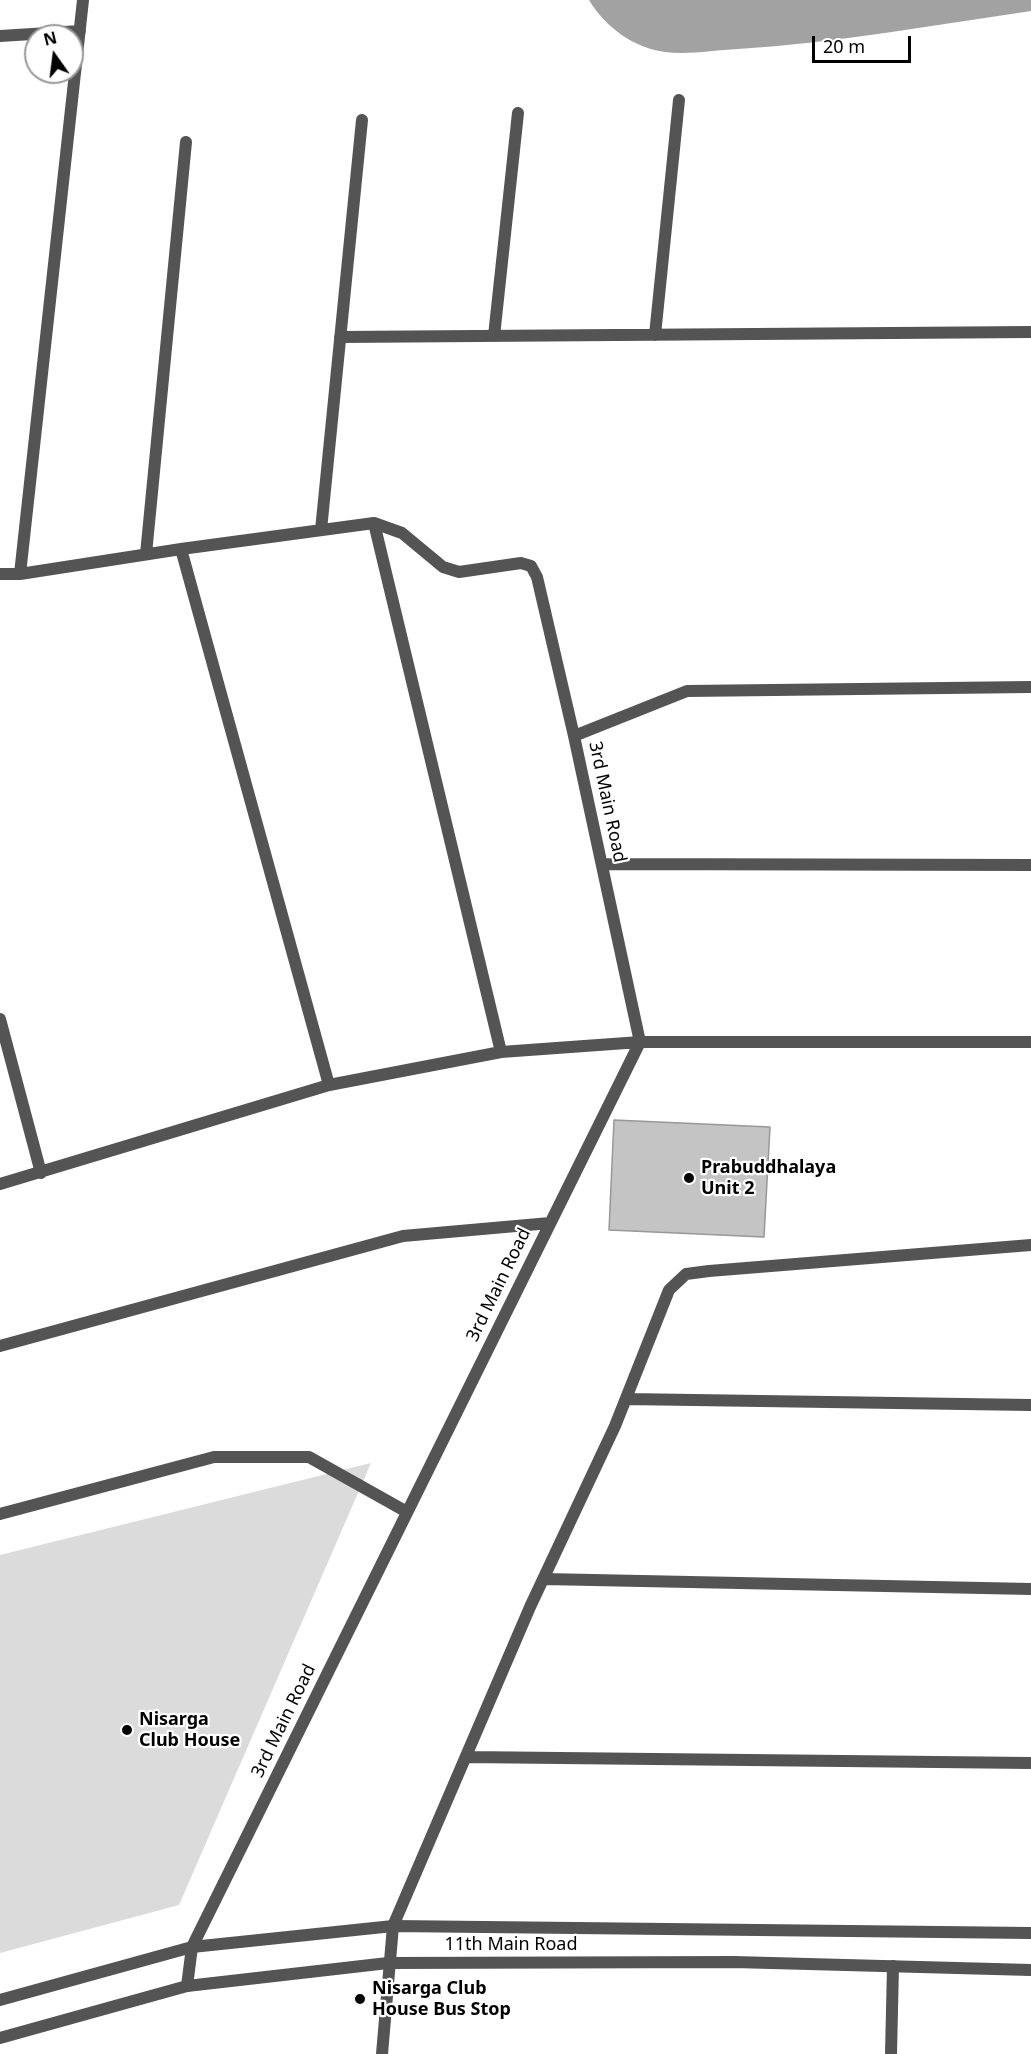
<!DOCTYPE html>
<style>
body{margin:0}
#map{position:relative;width:1031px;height:2054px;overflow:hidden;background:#fff;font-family:"Noto Sans",sans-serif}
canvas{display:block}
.north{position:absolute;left:24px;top:24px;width:60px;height:60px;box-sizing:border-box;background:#fff;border:2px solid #999;border-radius:50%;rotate:346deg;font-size:16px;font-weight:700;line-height:24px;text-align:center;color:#000}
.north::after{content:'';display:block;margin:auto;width:21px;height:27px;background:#000;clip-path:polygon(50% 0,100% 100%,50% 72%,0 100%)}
.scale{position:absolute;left:812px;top:36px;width:99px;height:27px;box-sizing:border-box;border:3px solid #000;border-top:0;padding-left:8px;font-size:18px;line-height:21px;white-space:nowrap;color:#000;-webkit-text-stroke:4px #fff;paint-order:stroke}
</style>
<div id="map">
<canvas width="1031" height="2054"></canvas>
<div class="north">N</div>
<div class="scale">20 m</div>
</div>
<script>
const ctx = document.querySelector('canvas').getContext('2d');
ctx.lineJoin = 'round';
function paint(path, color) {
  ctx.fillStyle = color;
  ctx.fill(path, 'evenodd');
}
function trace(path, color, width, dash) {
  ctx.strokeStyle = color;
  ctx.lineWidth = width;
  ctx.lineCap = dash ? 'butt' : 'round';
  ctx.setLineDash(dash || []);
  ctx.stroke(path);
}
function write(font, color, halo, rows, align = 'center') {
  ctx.font = font + ' "Noto Sans",sans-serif';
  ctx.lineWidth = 4.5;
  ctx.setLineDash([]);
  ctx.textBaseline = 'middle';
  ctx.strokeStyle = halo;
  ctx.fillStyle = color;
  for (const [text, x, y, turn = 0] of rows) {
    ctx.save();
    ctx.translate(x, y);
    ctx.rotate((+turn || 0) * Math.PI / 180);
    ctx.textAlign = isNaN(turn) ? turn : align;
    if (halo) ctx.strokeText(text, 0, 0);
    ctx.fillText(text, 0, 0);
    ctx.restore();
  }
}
paint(new Path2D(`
 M371,1463l-192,442 -179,48v-398z`), '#dbdbdb');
paint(new Path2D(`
 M589,0h442v11c-97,14 -195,32 -293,38 -23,1 -50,6 -73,3 -31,-4 -60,-25 -76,-52z`), '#a2a2a2');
const building = new Path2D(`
 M614,1120l156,7 -6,110 -155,-7z`);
paint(building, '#c4c4c4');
trace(building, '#989898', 1.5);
trace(new Path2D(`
 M0,2000l192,-53 201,-21 638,7
 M0,2038l187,-52 201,-23 346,-1 297,8`), '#545454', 12);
trace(new Path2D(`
 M0,36l80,-5
 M655,335l24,-235
 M494,336l24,-223
 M340,337l691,-5
 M374,523l127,529
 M321,530l41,-410
 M181,549l148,536
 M146,554l40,-412
 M0,574h20l161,-25 193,-26 28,10 41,34 16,5 62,-9 10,3 6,11 37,159 66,306 -448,905 -5,39
 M20,574l63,-574
 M574,736l113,-45 344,-4
 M602,864l429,1
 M0,1019l41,154
 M0,1184l329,-99 172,-33 139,-10h391
 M0,1346l403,-110 147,-13
 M626,1399l405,6
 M0,1514l214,-57h95l98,55
 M544,1579l487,10
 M466,1757l565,6
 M382,2054l11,-128 137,-319 85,-181 54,-136 17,-16 23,-3 322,-26
 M891,2054l2,-88`), '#545454', 12);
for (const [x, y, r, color] of [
 [689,1178,6,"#000"],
 [127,1730,6,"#000"],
 [360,1999,6,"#000"]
]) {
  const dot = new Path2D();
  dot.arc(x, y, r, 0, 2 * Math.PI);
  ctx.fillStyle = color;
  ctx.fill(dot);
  trace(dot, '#fff', 2);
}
write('18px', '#000', '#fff', [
 ["3rd Main Road",607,802,78],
 ["3rd Main Road",499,1285,-64],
 ["3rd Main Road",284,1721,-64],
 ["11th Main Road",511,1945]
]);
write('bold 18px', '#000', '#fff', [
 ["Prabuddhalaya",701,1168],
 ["Unit 2",701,1189],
 ["Nisarga",139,1720],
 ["Club House",139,1741],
 ["Nisarga Club",372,1989],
 ["House Bus Stop",372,2010]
], 'left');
</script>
